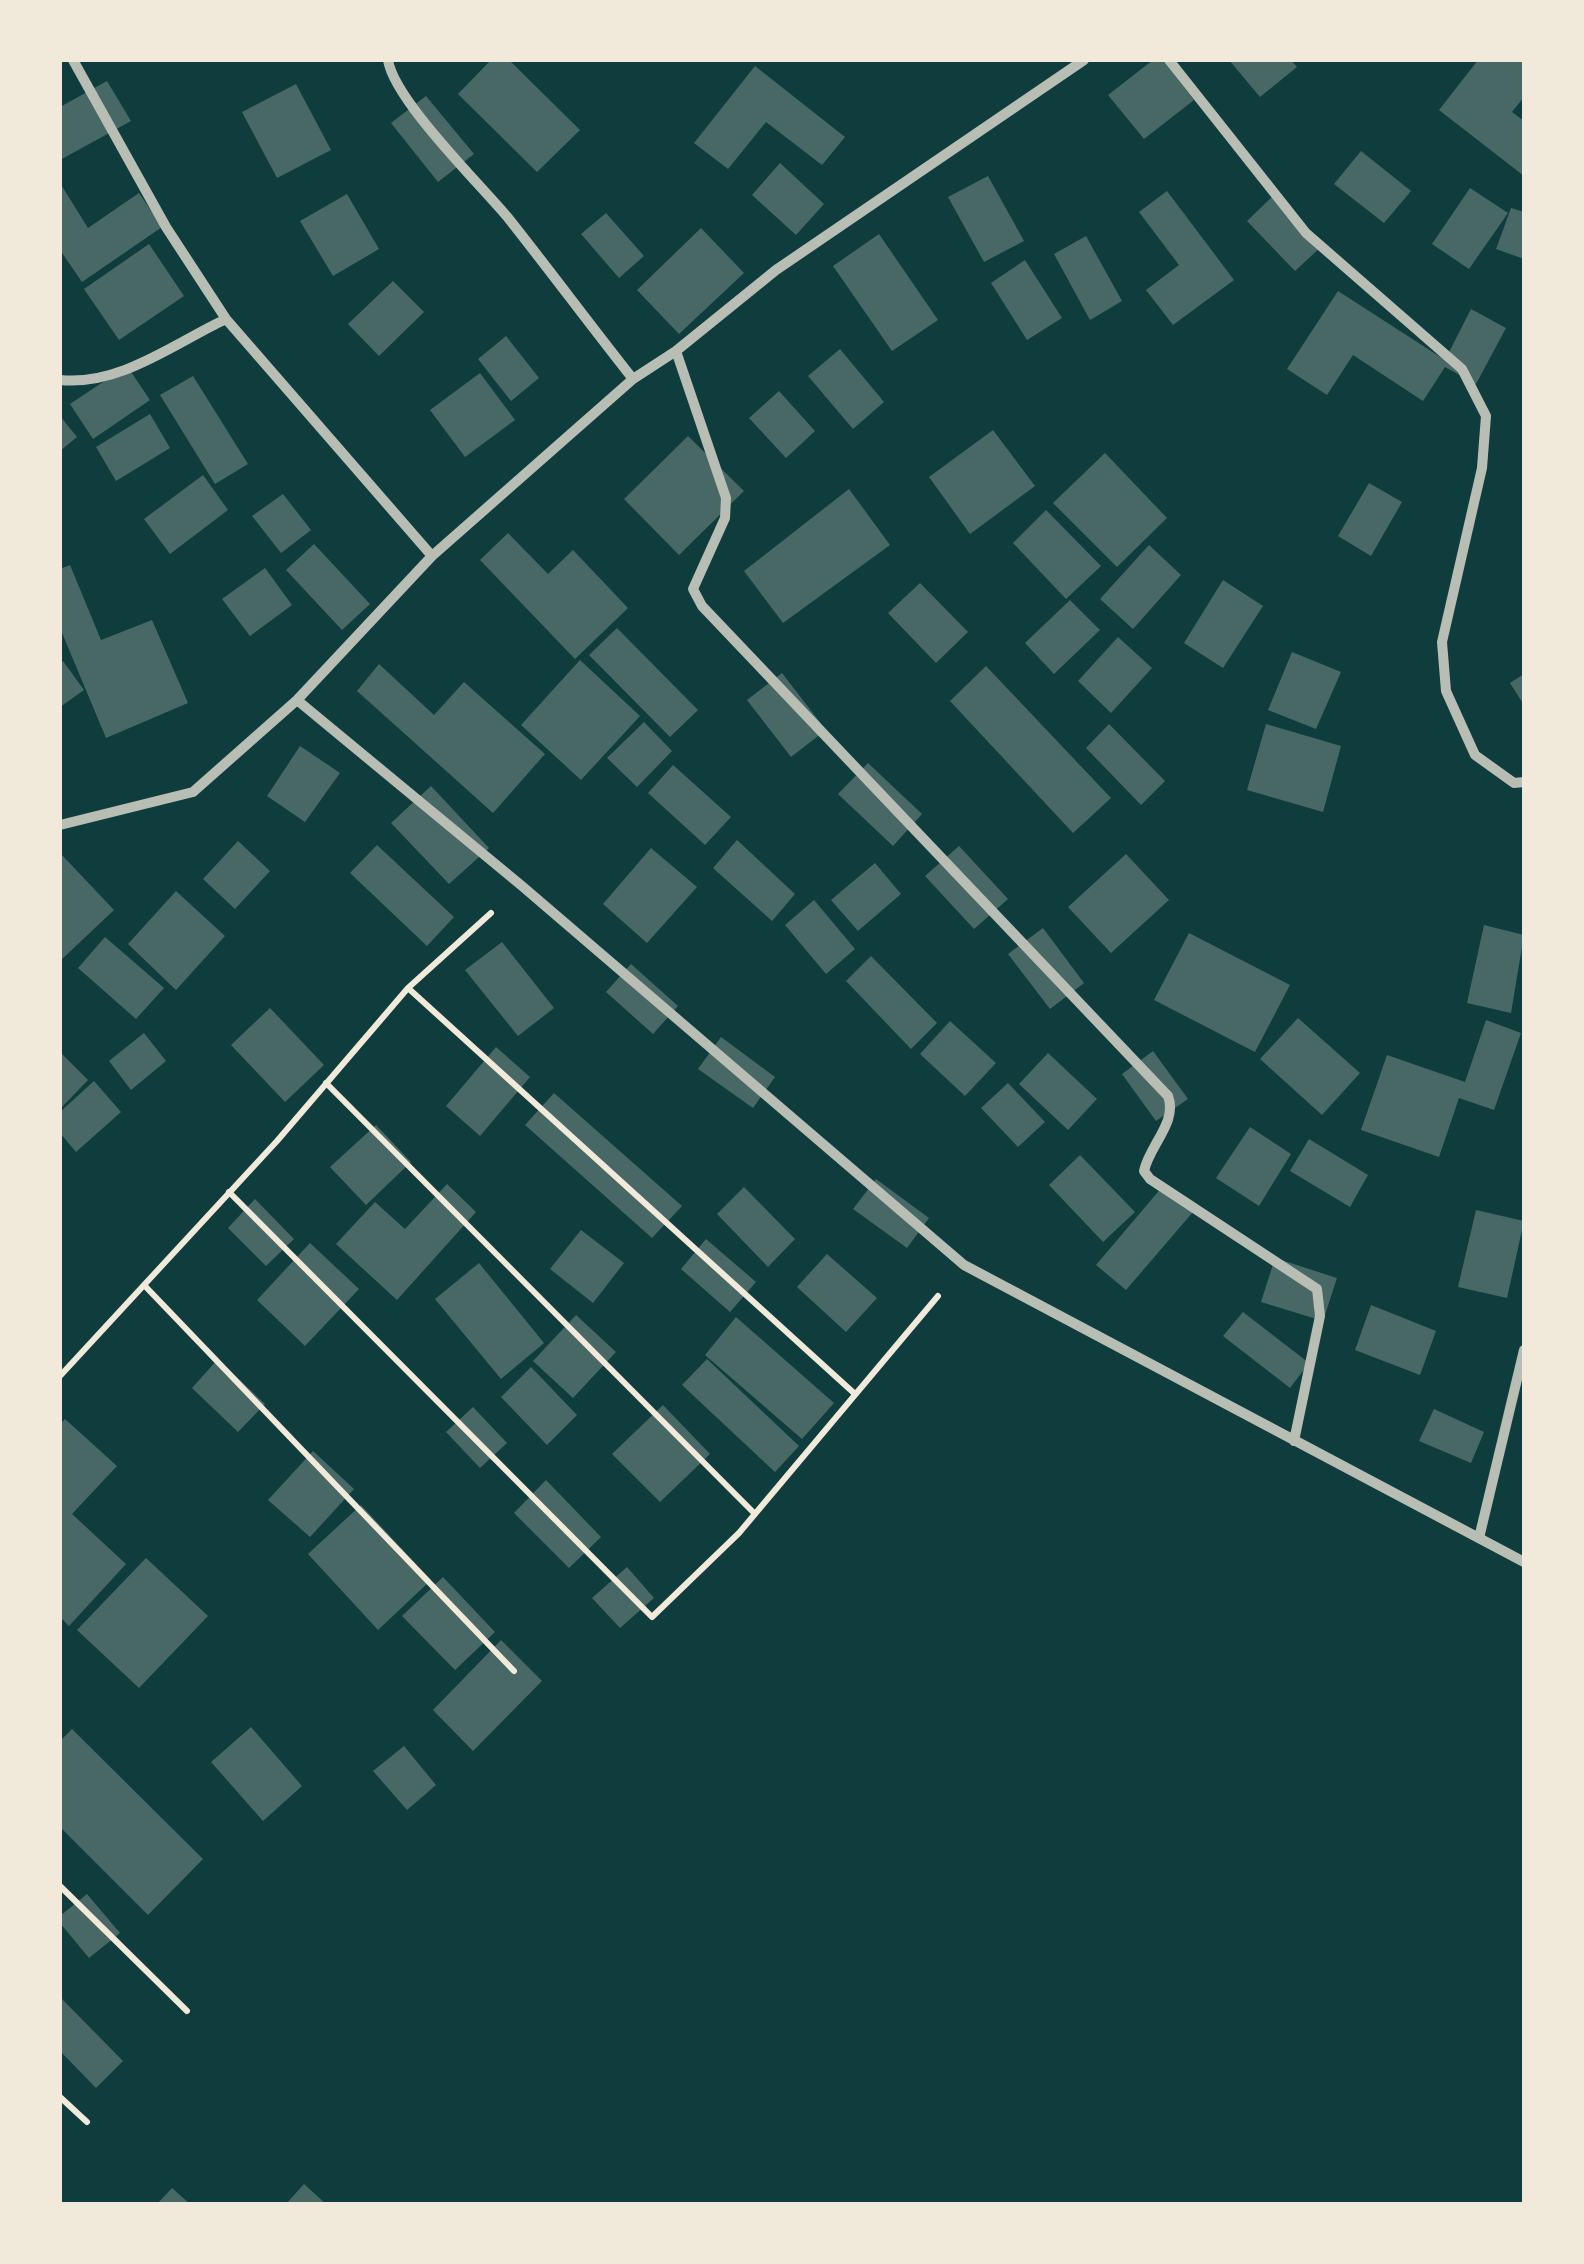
<!DOCTYPE html>
<style>
body{margin:0}
#map{position:relative;width:1584px;height:2264px;overflow:hidden;background:#0f3d3e;font-family:"Exo 2",sans-serif}
canvas{display:block}
.frame{position:absolute;inset:0;border:62px solid #f1e9da;pointer-events:none}
</style>
<div id="map">
<canvas width="1584" height="2264"></canvas>
<div class="frame"></div>
</div>
<script>
const ctx = document.querySelector('canvas').getContext('2d');
ctx.lineJoin = 'round';
function paint(path, color) {
  ctx.fillStyle = color;
  ctx.fill(path, 'evenodd');
}
function trace(path, color, width, dash) {
  ctx.strokeStyle = color;
  ctx.lineWidth = width;
  ctx.lineCap = dash ? 'butt' : 'round';
  ctx.setLineDash(dash || []);
  ctx.stroke(path);
}
paint(new Path2D(`
 M491,60h18l71,70 -43,42 -79,-78z
 M1153,60h10l31,40 -50,39 -36,-44z
 M1229,60h62l6,7 -37,30z
 M1478,60h46v37l-12,15 12,9v55l-85,-66z
 M755,66l90,71 -23,28 -56,-43 -38,47 -34,-26z
 M107,81l24,40 -71,39v-53z
 M296,84l35,66 -54,28 -35,-66z
 M426,96l48,58 -36,28 -47,-59z
 M1361,151l50,40 -27,32 -50,-39z
 M780,163l44,41 -28,31 -44,-40z
 M988,176l36,65 -40,21 -36,-65z
 M60,183l28,45 51,-35 23,34 -80,55 -22,-32z
 M1470,188l38,25 -39,56 -37,-25z
 M1167,191l67,89 -61,45 -27,-35 33,-25 -40,-53z
 M347,194l32,55 -46,27 -33,-55z
 M1274,195l49,50 -28,26 -48,-50z
 M1511,208l13,4v47l-28,-10z
 M606,213l38,43 -25,22 -38,-44z
 M701,228l43,45 -65,61 -42,-44z
 M879,234l59,86 -46,31 -59,-85z
 M1086,236l36,65 -32,19 -36,-66z
 M149,244l35,52 -65,44 -35,-51z
 M1025,260l37,58 -35,22 -36,-57z
 M393,281l31,31 -45,44 -31,-32z
 M1338,291l107,69 26,-51 35,19 -30,56 -31,-17 -22,34 -70,-46 -26,40 -40,-26z
 M506,336l33,42 -28,23 -33,-42z
 M840,349l44,53 -31,27 -45,-53z
 M127,366l23,34 -57,39 -23,-35z
 M480,373l35,47 -50,37 -35,-47z
 M193,376l55,88 -33,20 -55,-89z
 M779,391l36,40 -29,27 -37,-40z
 M150,414l20,34 -54,33 -20,-34z
 M60,416l17,21 -17,14z
 M993,430l42,56 -65,48 -41,-57z
 M688,436l56,55 -65,64 -55,-56z
 M1105,453l62,65 -50,49 -64,-64z
 M203,475l25,35 -58,44 -26,-35z
 M1369,483l33,19 -31,54 -33,-20z
 M849,489l41,56 -107,78 -39,-52z
 M283,494l28,36 -30,23 -29,-37z
 M1046,510l55,56 -35,33 -53,-56z
 M508,533l40,41 25,-24 55,58 -53,51 -95,-99z
 M314,544l56,60 -28,26 -56,-60z
 M1149,545l32,30 -48,54 -33,-30z
 M70,565l31,75 51,-20 36,83 -82,35 -46,-110v-59z
 M265,568l27,37 -42,31 -28,-37z
 M1223,580l40,26 -40,62 -39,-25z
 M920,583l48,49 -32,31 -48,-50z
 M1070,600l30,30 -46,44 -29,-31z
 M617,628l81,82 -28,27 -81,-82z
 M1118,637l34,31 -41,45 -33,-32z
 M1292,652l49,20 -25,57 -48,-19z
 M580,660l60,56 -59,64 -60,-55z
 M63,661l21,29 -24,17v-43z
 M379,664l55,51 30,-33 81,72 -52,59 -136,-122z
 M986,666l125,132 -38,35 -123,-132z
 M782,673l44,57 -35,27 -44,-57z
 M1524,674v31l-14,-22z
 M644,722l28,29 -35,36 -30,-29z
 M1109,724l56,57 -24,24 -55,-57z
 M1266,724l75,22 -18,66 -76,-22z
 M300,746l40,27 -35,49 -38,-26z
 M868,763l54,51 -29,32 -55,-52z
 M673,765l58,52 -26,28 -57,-52z
 M431,786l58,62 -40,36 -58,-61z
 M737,840l58,54 -23,27 -59,-53z
 M238,841l32,30 -35,38 -32,-30z
 M377,845l77,72 -27,29 -77,-73z
 M959,846l49,53 -34,30 -49,-53z
 M651,848l46,39 -50,56 -44,-39z
 M60,853l54,57 -54,51z
 M1126,854l43,46 -58,53 -43,-46z
 M875,863l26,31 -43,37 -27,-31z
 M176,891l49,45 -49,54 -48,-46z
 M814,900l41,49 -29,25 -41,-49z
 M1484,925l40,10 -13,78 -44,-10z
 M1043,928l41,55 -34,26 -42,-55z
 M1189,933l101,52 -35,67 -101,-52z
 M105,937l59,51 -28,31 -58,-51z
 M502,942l52,66 -36,28 -53,-66z
 M871,956l66,67 -26,26 -65,-68z
 M631,964l47,42 -25,28 -47,-42z
 M270,1008l54,57 -39,37 -54,-57z
 M1298,1018l62,55 -38,42 -62,-56z
 M1486,1020l35,13 -27,77 -35,-12 -20,59 -78,-27 26,-75 78,27z
 M950,1021l46,42 -31,33 -45,-42z
 M144,1033l22,28 -35,29 -22,-29z
 M721,1037l54,40 -22,31 -55,-39z
 M496,1047l34,30 -50,59 -34,-30z
 M1153,1051l35,48 -32,22 -34,-47z
 M60,1052l28,28 -28,29z
 M1048,1053l49,46 -29,31 -49,-46z
 M94,1081l27,31 -45,40 -16,-19v-21z
 M1008,1083l37,39 -27,25 -37,-39z
 M554,1093l128,113 -30,32 -127,-113z
 M376,1125l35,37 -45,43 -36,-38z
 M1250,1127l41,27 -32,52 -43,-28z
 M1309,1139l59,36 -18,32 -60,-36z
 M1080,1155l55,57 -32,30 -54,-57z
 M876,1179l53,39 -22,30 -54,-39z
 M447,1184l29,28 -79,88 -61,-56 39,-42 30,27z
 M1163,1186l30,26 -67,78 -30,-25z
 M744,1187l51,52 -27,28 -51,-53z
 M255,1199l39,40 -28,27 -38,-38z
 M1476,1210l48,11 -17,77 -49,-11z
 M581,1230l43,33 -31,40 -43,-34z
 M706,1239l50,43 -26,30 -49,-43z
 M310,1243l49,46 -54,57 -48,-46z
 M827,1254l50,44 -31,34 -49,-45z
 M1275,1258l62,20 -14,43 -62,-19z
 M479,1263l65,80 -43,36 -66,-80z
 M1371,1305l65,26 -16,44 -65,-25z
 M1243,1312l66,51 -19,25 -67,-52z
 M576,1315l40,37 -43,46 -40,-37z
 M736,1317l98,86 -32,36 -97,-84z
 M218,1359l47,45 -27,28 -46,-44z
 M707,1359l92,87 -24,26 -93,-87z
 M531,1367l46,48 -30,30 -46,-48z
 M663,1405l47,49 -50,48 -48,-48z
 M473,1407l34,36 -27,25 -34,-36z
 M1434,1409l50,23 -13,31 -52,-22z
 M65,1419l52,47 -45,48 54,50 -57,62 -9,-9v-193z
 M313,1451l41,38 -44,48 -42,-37z
 M546,1480l55,57 -32,31 -55,-55z
 M361,1505l70,75 -53,50 -70,-76z
 M146,1558l62,58 -69,72 -62,-58z
 M627,1567l27,31 -34,30 -28,-30z
 M443,1577l52,55 -40,38 -53,-54z
 M501,1640l41,41 -69,70 -40,-41z
 M251,1727l51,59 -39,35 -52,-59z
 M72,1729l131,130 -55,56 -88,-88v-86z
 M404,1746l32,39 -29,25 -34,-39z
 M87,1894l33,39 -31,25 -29,-35v-7z
 M60,1997l63,64 -27,27 -36,-37z
 M304,2184l22,20h-40z
 M172,2188l18,16h-33z`), '#486865');
trace(new Path2D(`
 M408,988l447,406
 M326,1083l429,431
 M229,1192l423,425 87,-84 199,-237
 M144,1285l370,386
 M60,1376l217,-235 131,-153 83,-75
 M60,1886l127,125
 M60,2097l27,25`), '#f1e9da', 6);
trace(new Path2D(`
 M73,60l93,167 60,92 206,237
 M388,60c6,40 92,124 121,159 42,53 82,107 124,160
 M1169,60l137,173 156,136 24,47 -4,52 -40,174 4,49 29,64 39,28 10,-1
 M676,351l50,147 -1,20 -32,71 9,17 466,490c10,26 -19,50 -24,75l6,8 167,110 3,27 -26,125
 M60,380c60,6 113,-36 166,-61
 M297,700l225,186 442,379 560,297
 M60,825l133,-33 104,-92 135,-144 201,-177 43,-28 100,-81 308,-210
 M1479,1538l45,-188`), '#b8beb3', 10);
</script>
